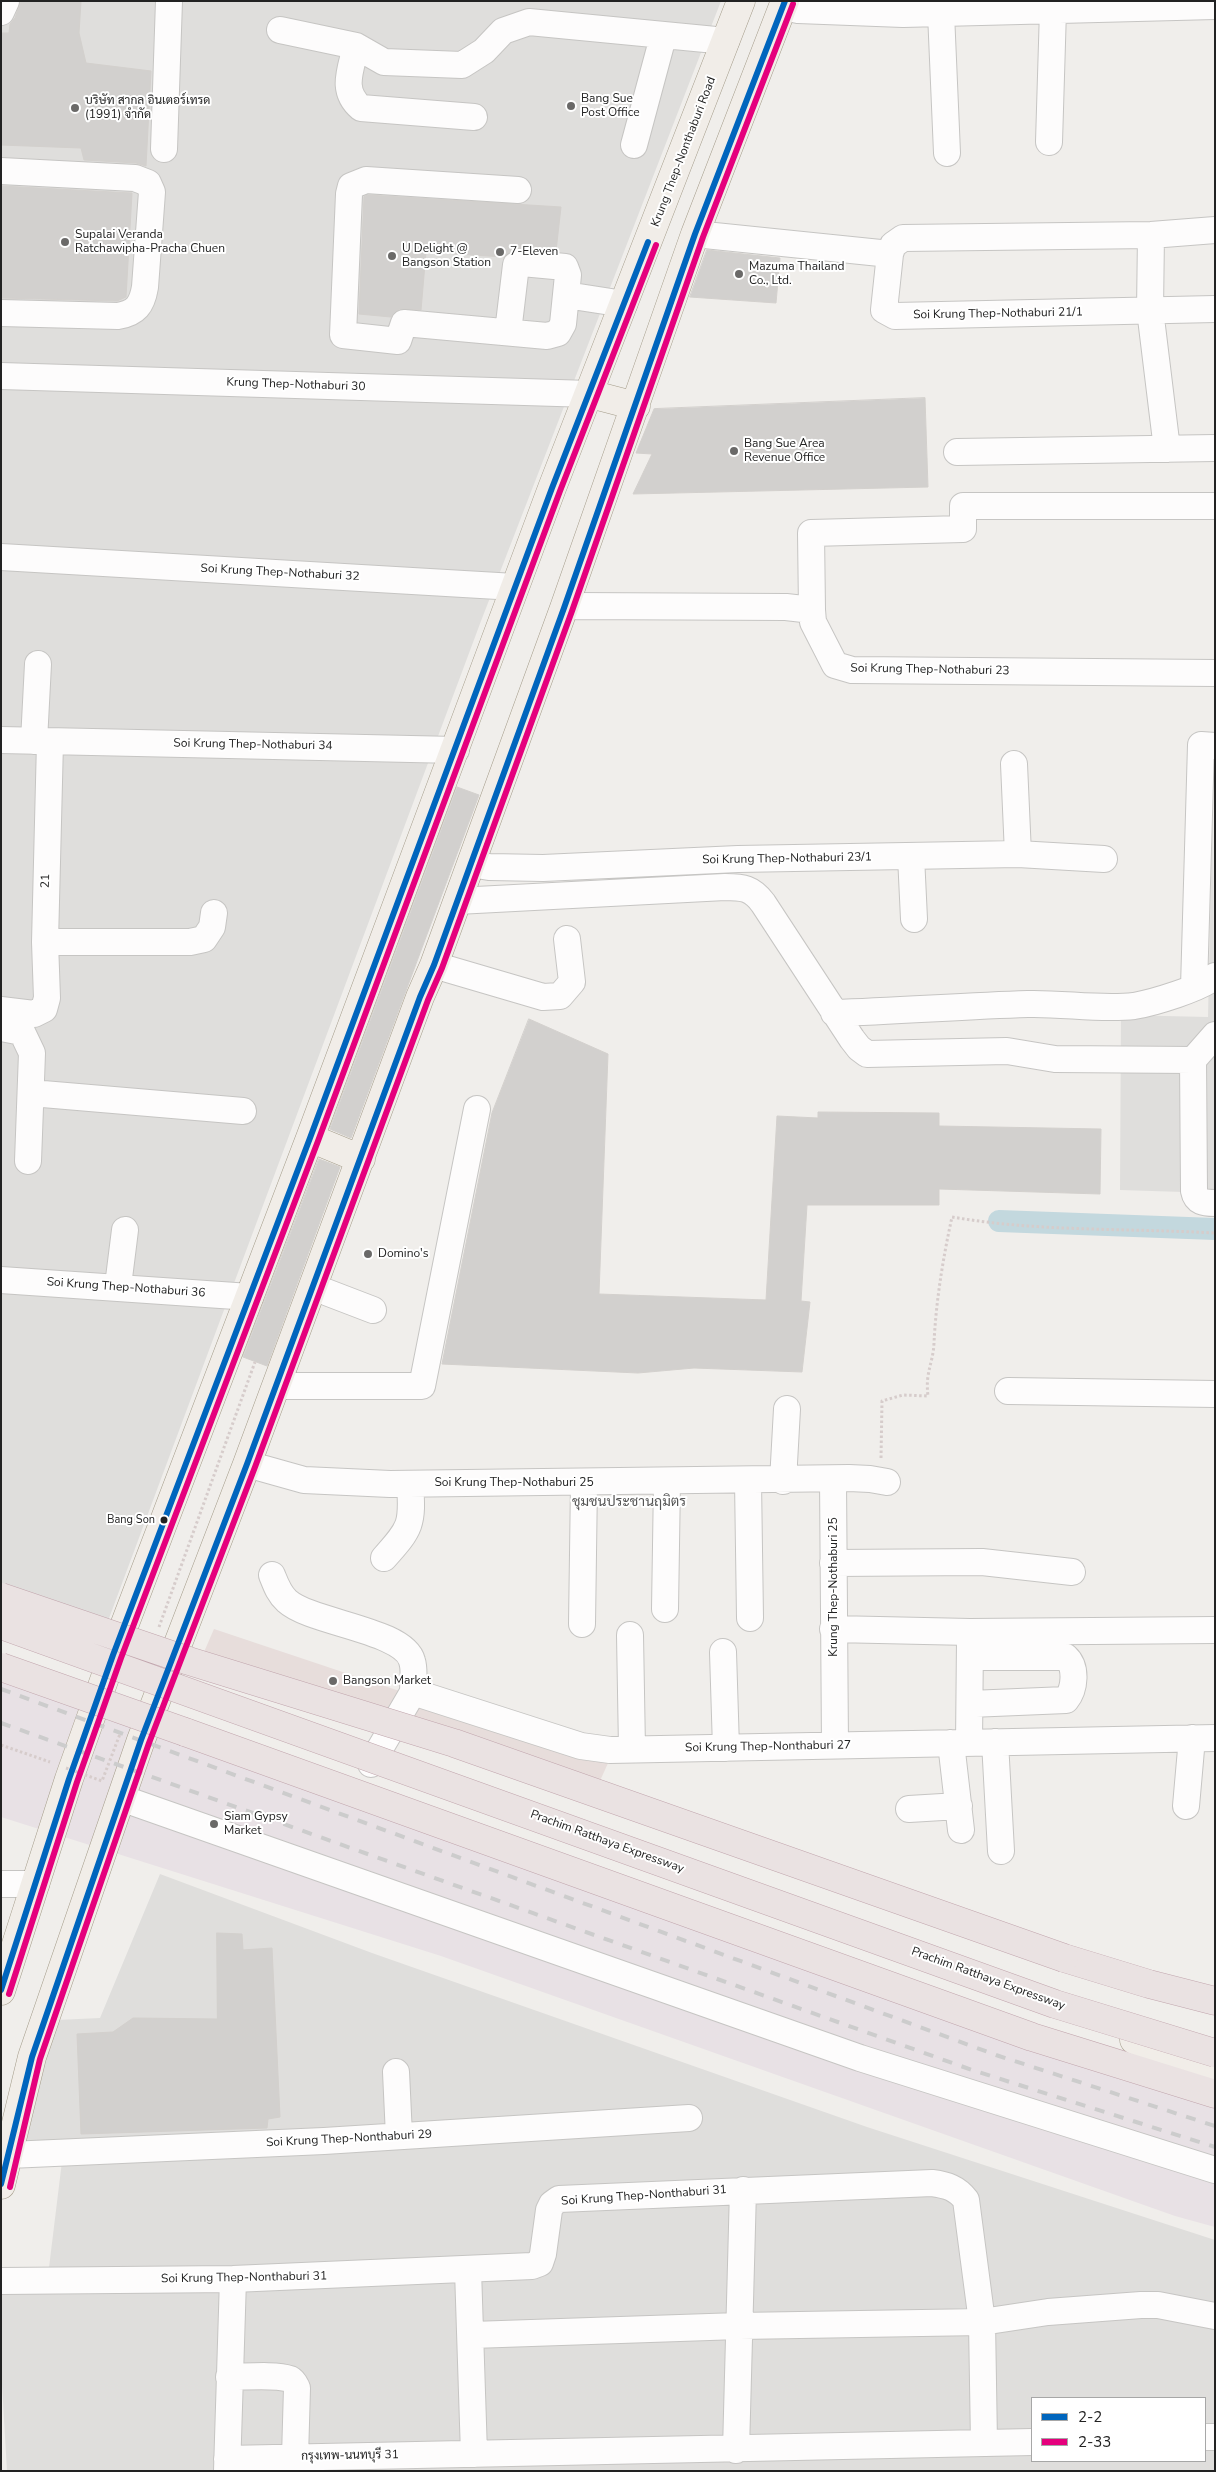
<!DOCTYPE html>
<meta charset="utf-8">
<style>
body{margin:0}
#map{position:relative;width:1216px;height:2472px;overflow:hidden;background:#f0eeeb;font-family:"Nunito Sans",sans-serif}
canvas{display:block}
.frame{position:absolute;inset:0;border:2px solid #222;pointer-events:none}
.legend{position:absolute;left:1031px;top:2397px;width:175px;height:65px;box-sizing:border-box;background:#fff;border:1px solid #a7a7a7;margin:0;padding:6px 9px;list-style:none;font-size:15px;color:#222}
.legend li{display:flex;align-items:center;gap:10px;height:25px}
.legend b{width:25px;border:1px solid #a7a7a7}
</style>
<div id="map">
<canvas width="1216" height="2472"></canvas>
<div class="frame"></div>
<ul class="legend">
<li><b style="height:6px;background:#0065bd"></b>2-2</li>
<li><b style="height:6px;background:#e5007d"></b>2-33</li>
</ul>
</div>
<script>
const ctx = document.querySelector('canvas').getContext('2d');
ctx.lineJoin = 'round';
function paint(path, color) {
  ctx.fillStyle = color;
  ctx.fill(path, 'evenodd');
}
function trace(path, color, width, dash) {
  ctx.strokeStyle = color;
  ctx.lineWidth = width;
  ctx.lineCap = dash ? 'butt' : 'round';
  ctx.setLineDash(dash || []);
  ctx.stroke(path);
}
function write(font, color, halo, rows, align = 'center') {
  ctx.font = font + ' "Nunito Sans",Sarabun,sans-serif';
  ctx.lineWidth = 4;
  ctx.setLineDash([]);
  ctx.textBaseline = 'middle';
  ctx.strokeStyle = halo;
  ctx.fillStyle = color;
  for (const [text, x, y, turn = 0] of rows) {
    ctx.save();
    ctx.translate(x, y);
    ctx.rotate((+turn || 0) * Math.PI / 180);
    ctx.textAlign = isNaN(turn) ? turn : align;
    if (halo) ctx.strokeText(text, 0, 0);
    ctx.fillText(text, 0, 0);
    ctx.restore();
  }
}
paint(new Path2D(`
 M1,1h720l-240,620 -379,1016 -101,-37z
 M1213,786l2,407 -95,-3 1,-175 87,2z
 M160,1874l212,79 495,174 348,113v231h-1208l-6,-104v-74l45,-1 18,-147 -42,-3 35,-122 43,-2zM1032,2398h173v63h-173z`), '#dfdedc');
paint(new Path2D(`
 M214,1629l395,132 -10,22 -395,-131z`), '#e7dddb');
paint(new Path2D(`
 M1,1676l1118,403 96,28v120l-40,-11 -734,-260 -440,-139z`), '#e8e1e5');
trace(new Path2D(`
 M999,1221l216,8`), '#c3d8de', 22);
const building = new Path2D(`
 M21,1h60l-2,32 7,30 65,8 -5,95 -10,-3 -52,-3 -3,-12 -80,-3v-112h8l1,-9 5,-6z
 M1,186l131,7 -6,104 -9,4 -116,-3z
 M368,195l193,12 -5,44 -33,-3 -12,3 -7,6 -78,-5 -5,58 -22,-1 -8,8 -32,-3 5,-117z
 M707,250l73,8 -4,45 -86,-6z
 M925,398l3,89 -295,7 19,-40 -16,-1 18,-44z
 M457,787l22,8 -128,343 -21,-9z
 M529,1019l79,35 -9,240 167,6 11,-184 41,2v-6l121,1v13l162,3 -1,65 -161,-5v16h-132l-6,96 9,1 -8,70 -108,-4 -56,5 -196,-9 50,-251z
 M319,1159l21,8 -73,199 -24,-9z
 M217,1933l25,1 1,16 29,-2 8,169 -12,2 -1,9 -186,6 -4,-100 36,-2 20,-14 84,1z`);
paint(building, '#d2d0ce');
trace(building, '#d3d0cd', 1);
const minor = new Path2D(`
 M783,7l15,3 105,4 312,-8
 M1,12l5,-11
 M941,13l6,140
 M280,30l76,16 28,16 78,3 22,-14 19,-20 26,-9 197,19
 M356,46c-5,24 -16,44 5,62l113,9
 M1049,142l4,-132
 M634,145l29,-108
 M164,149l5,-148
 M1,171l134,7 13,5 4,9 -7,95c-3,18 -9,26 -27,29l-117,-3
 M695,234l195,20 -6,56 11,6 320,-7
 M1151,235l-1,75 17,139
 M890,254l3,-9 10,-7 248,-3 64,-5
 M566,295l58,9
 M508,332l8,-67 6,-2 43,4 3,8 -5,49 -5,9 -11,3 -143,-13 -6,18 -55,-6 6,-141 2,-8 15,-6 152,10
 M1,376l589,18
 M957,452l258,-4
 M1,557l514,30
 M564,608l8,-2 214,1 26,3 1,12 22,43 17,5 363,3
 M812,610l-1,-77 152,-4v-23h252
 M1,740l455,10
 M34,741l4,-77
 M1014,764l4,90
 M911,856l3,63
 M471,864l18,3 54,1 195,-9 280,-5 86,5
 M457,901l268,-14c18,0 27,1 38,16l89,136 7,9 8,6 140,-3 48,8 138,1
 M45,942h145l14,-3 8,-12 2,-14
 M434,965l109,32 17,-1 12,-14 -5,-43
 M1194,987l7,-242 14,1
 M1,1010l33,4 10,-5 3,-11 -2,-56 5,-200
 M834,1013c65,-2 129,-7 194,-9 35,-1 72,6 106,2 18,-3 69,-18 81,-30
 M1,1028l21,4 10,21 -4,108
 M1215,1035l-22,25 1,131c2,11 10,12 21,12
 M31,1093l212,18
 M1,1280l249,17
 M118,1286l7,-56
 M313,1287l60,23
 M276,1386h146l55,-277
 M1008,1391l207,3
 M247,1464l57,16 86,4 459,-6 21,1 17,3
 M833,1479l2,266
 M748,1481l2,137
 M783,1481l4,-72
 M384,1558c27,-30 29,-34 26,-74
 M833,1563l149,-1 90,10
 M272,1575c4,10 7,19 15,26 24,22 117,29 125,60 3,9 1,22 1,31
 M665,1609l2,-127
 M582,1624l2,-141
 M833,1629l137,3 245,-2
 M630,1635l2,114
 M723,1652l3,96
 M970,1704l96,-4c9,-11 11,-33 0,-43h-96
 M995,1742l6,109
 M951,1743l10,87
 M969,1743l1,-103
 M371,1764l42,-72 168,54 29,4 605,-12
 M121,1798l739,260 355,112
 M1186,1806l6,-68
 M909,1809l50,-3
 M1,1884h35
 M396,2072l3,64
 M9,2155l315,-14 365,-23
 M468,2270l6,184
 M1,2281l232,-2 299,-13 8,-3 3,-9 6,-44 3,-6 7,-5 373,-16c15,2 25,5 34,17l16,122 2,121
 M472,2335l267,-9 243,-4 66,-10 93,-7h17l57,11
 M229,2377c16,0 46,-3 61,2 4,2 5,5 7,9l-2,69
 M1205,2437h10
 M736,2450l7,-260
 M227,2459l805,-17
 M227,2471l6,-192`);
const major = new Path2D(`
 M590,394l46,12
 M310,1138l51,21
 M1,1991l68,-212 44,-124 197,-517 242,-650 189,-487
 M1134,2040l81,30
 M1,2185l31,-128 109,-317 106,-276 173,-467 14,-32 130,-357 131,-374 90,-233`);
const highway = new Path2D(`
 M185,1732l847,305 183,57
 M1064,1958l85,26 66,17`);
trace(minor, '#c6c5c3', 28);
trace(major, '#a49c8a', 29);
trace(highway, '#c1a5ad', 29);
trace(new Path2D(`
 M881,1458l1,-57 21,-6 25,1c-3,-24 5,-32 6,-53 2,-42 9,-85 18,-126 87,15 175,11 263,16
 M1,1745l49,17`), '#d6cccb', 3, [2.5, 2.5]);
trace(minor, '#fdfcfc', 26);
trace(major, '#f1ede8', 28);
trace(highway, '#eae2e2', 28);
trace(new Path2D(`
 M1,1689l995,366 219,71
 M1,1723l971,347 243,77`), '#ccc', 4, [10, 10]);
const highwayBridge = new Path2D(`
 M1,1597l188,64 265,82 610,215
 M1,1625l1054,379 160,49
 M1,1667l184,65`);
trace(highwayBridge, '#c1a5ad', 29, []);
trace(new Path2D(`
 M159,1627l96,-265
 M66,1768l36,13 18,-47`), '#d6cccb', 3, [2.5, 2.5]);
trace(highwayBridge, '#eae2e2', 28);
trace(new Path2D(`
 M1,1990l68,-211 44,-124 197,-517 242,-650 96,-246
 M1,2184l31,-127 109,-317 106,-276 173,-467 14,-32 130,-357 131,-374 90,-233`), '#0065bd', 6);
trace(new Path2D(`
 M9,1994l68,-212 44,-124 197,-517 242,-650 96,-246
 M10,2187l30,-128 109,-316 106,-276 173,-467 14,-32 130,-357 131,-374 90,-233`), '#e5007d', 6);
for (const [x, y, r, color] of [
 [571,106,5,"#6a6968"],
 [75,108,5,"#6a6968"],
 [65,242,5,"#6a6968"],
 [500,252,5,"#6a6968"],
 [392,256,5,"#6a6968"],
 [739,274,5,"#6a6968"],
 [734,451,5,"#6a6968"],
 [368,1254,5,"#6a6968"],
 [164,1520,4.5,"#222"],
 [333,1681,5,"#6a6968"],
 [214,1824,5,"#6a6968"]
]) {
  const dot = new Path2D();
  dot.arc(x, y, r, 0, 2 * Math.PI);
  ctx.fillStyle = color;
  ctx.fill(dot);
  trace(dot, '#fff', 2);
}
write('11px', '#222', '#fff', [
 ["Bang Son",155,1520]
], 'right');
write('12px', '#222', '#fff', [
 ["Bang Sue",581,99],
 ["Post Office",581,113],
 ["บริษัท สากล อินเตอร์เทรด",85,101],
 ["(1991) จำกัด",85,115],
 ["Supalai Veranda",75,235],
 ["Ratchawipha-Pracha Chuen",75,249],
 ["U Delight @",402,249],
 ["Bangson Station",402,263],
 ["7-Eleven",510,252],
 ["Mazuma Thailand",749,267],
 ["Co., Ltd.",749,281],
 ["Bang Sue Area",744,444],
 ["Revenue Office",744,458],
 ["Domino's",378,1254],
 ["Bangson Market",343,1681],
 ["Siam Gypsy",224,1817],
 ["Market",224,1831]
], 'left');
write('12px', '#222', '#fff', [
 ["Krung Thep-Nonthaburi Road",684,152,-69],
 ["Soi Krung Thep-Nothaburi 21/1",998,314,-1],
 ["Krung Thep-Nothaburi 30",296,385,2],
 ["Soi Krung Thep-Nothaburi 32",280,573,3],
 ["Soi Krung Thep-Nothaburi 23",930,670,1],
 ["Soi Krung Thep-Nothaburi 34",253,745,1],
 ["Soi Krung Thep-Nothaburi 23/1",787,859,-1],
 ["21",46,881,-89],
 ["Soi Krung Thep-Nothaburi 36",126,1288,4],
 ["Soi Krung Thep-Nothaburi 25",514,1483],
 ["Krung Thep-Nothaburi 25",834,1587,-90],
 ["Soi Krung Thep-Nonthaburi 27",768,1747,-1],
 ["Prachim Ratthaya Expressway",607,1842,20],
 ["Prachim Ratthaya Expressway",988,1979,20],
 ["Soi Krung Thep-Nonthaburi 29",349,2139,-3],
 ["Soi Krung Thep-Nonthaburi 31",644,2196,-4],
 ["Soi Krung Thep-Nonthaburi 31",244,2278,-1],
 ["กรุงเทพ-นนทบุรี 31",350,2456,-1]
]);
write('14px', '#555', '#fff', [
 ["ชุมชนประชานฤมิตร",629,1503]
]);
</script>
